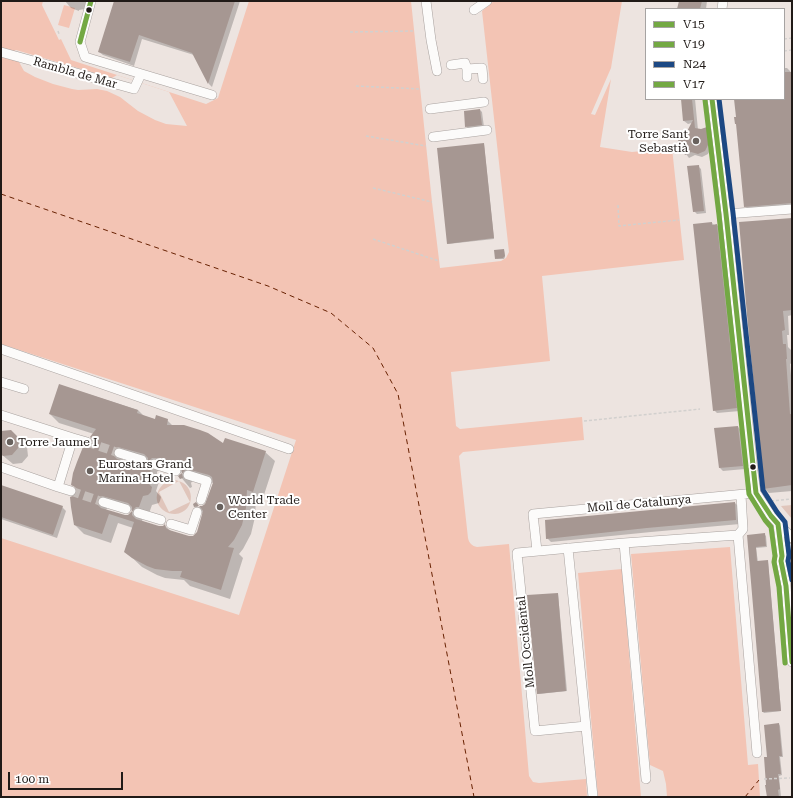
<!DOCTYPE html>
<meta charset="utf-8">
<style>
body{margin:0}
#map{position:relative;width:793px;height:798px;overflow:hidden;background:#ede4e0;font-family:"Roboto Serif",serif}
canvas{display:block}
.frame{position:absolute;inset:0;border:2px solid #201a17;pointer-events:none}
.legend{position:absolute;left:645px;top:8px;width:140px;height:92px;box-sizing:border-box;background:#fff;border:1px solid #a6a3a2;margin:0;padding:5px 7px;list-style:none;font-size:12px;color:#201a17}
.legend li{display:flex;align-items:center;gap:8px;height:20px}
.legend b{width:20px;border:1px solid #a6a3a2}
.scale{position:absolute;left:8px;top:772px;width:115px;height:18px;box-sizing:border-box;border:2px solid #201a17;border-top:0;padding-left:5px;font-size:12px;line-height:14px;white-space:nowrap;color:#201a17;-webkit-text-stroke:3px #fff;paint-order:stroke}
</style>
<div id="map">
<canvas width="793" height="798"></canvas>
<div class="frame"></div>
<ul class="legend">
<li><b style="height:5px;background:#73a843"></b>V15</li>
<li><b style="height:5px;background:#73a843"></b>V19</li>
<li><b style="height:5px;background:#1c4883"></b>N24</li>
<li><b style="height:5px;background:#73a843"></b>V17</li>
</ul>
<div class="scale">100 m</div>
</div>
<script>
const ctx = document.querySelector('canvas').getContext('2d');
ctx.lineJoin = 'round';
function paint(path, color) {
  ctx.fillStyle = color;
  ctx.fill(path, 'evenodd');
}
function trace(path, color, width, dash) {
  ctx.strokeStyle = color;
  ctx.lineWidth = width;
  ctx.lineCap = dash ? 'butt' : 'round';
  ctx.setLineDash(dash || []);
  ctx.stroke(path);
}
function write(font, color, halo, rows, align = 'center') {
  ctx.font = font + ' "Roboto Serif",serif';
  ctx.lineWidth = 4;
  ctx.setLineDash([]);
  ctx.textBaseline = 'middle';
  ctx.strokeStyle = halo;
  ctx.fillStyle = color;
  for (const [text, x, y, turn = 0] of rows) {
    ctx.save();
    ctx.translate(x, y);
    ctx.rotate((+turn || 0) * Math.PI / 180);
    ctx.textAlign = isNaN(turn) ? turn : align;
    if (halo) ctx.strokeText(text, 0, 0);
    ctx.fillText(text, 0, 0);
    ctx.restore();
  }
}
paint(new Path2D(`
 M170,480c26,-2 28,32 5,34 -4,0 -8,-1 -12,-4 -12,-10 -5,-25 7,-30zM179,481l11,21 -21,10 -10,-20z
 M792,505v14l-11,-13z
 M792,553v18c-8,-5 -8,-14 0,-18z`), '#e0c5bb');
paint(new Path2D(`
 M1,1h42l-1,4 17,35 2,-1 10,21 135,44 12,-6 31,-97h162l21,201 8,66 61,-7 5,-3 3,-6 -27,-241 12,-10h128l-11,67 -20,46 4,1 16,-36 -11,68 32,5 40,-4 12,112 -142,16 8,85 -99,11 5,54 4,3 122,-12 2,23 -121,12 -4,4 9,82c1,5 4,8 9,9l32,-3 20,232 4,6 6,1 47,-4 1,18h-586v-259l238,77 57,-175 -295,-96z
 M64,5l11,3 -6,20 -11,-3z
 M730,547l18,218 10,-1 2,33h-93l-1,-13 -3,-13 -13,-6 -19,-211z
 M622,569l19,228h-43l-20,-224z`), '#f3c4b4');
paint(new Path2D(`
 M16,50l96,28 5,-3 52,17 18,34 -21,-2 -11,-4 -17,-9 -18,-14 -13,-6 -10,-2 -19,1 -6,-1 -19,-5 -18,-7 -11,-6 -10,-18v-2z`), '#ede4e0');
paint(new Path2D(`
 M65,1h23l-3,8 -6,1v1l-8,-3z
 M115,1h125l-28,86 -3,-3 -15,-29 -52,-16 -8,27 -31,-11 -4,-3z
 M680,1h27l-1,8h-28z
 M784,68h3l3,3 1,2h1v133l-44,3 -3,-3 -10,-107h49z
 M682,99h13l3,31 9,-2 4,3 2,6 1,10 -3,1 -3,6 -6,3 -7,-2 -6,3 -3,-4 -1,-16 7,-15 -4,1 -4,-3z
 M480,110l2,2 2,15 -15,2 -3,-3z
 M484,144l10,95 -46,5z
 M698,166l3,3 5,44 -9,1 -3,-3z
 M792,219v96l-4,1 1,19h-2l1,12 3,3 1,13 -2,1 2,22v105l-23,2 -5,-5 -4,-48z
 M712,223l2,2h3l3,3 20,183 -23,2 -3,-3z
 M504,250l1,7 -1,2h-8z
 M60,385l78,25 6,6 12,4h11l6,6 50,19 42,7 10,9 -13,40 -6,-2 -1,18 -4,17 -8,15 -4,5 4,4 -13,41 -40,-13 -6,-6 -19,-2 -8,-3 -15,-8 -16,-15 7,-24 -15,-5 -7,20 -27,-9 -9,-9 1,-29 2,-6 -6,-6 17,-35 5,-5v-10l-35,-11 -9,-9zM128,456l21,6 -5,5h-3l-19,-6 2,-3zM166,467l17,6 -3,3 10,12 2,-1 -1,-4 2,-3 4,-2 16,5 -7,22 -4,2h-4l-2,-3 -1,2 8,8 -5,18 -4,5h-5l-18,-6 -6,-5 -2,1h-4l-17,-6 1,-3 5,-2 4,-11 7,-2 1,-2 1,-4 -5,-6 4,-12 -3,-3v-4l2,-3zM112,505l21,6 -5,5h-3l-19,-6 2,-3z
 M738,427l3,3 4,39 -22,2 -3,-3z
 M1,433l17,5 9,9 1,9 -6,7 -9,1 -12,-10z
 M1,486l61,21 4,4 -9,27 -56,-19z
 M735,503l4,4 1,17 -89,8 -100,10 -4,-4z
 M765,535l1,1 1,11 -11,1 2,14 9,-1 1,1 13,149 -17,2 -1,-1 -15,-176z
 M558,594l9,97 -28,3h-1z
 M779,724l1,2 3,31h-3l2,18 -3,1 2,21h-13v-39z`), '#0003');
trace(new Path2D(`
 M1,194l267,92 63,27 42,35 25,46 76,403
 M745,797l14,-17`), '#682102', 1, [5, 4]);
paint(new Path2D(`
 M114,1h121l-27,83 -16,-31 -53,-18 -9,27 -32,-10z
 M679,1h23l-2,8h-23z
 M784,72h8v131l-48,4 -8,-83h-1l-1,-7h2l-2,-18h50z
 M681,99h11l3,29 6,1 6,-2 3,6 1,10 -3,2 -3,6 -7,3 -7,-2 -6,3 -7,-15 6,-3 9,-17 -10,1z
 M480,109l2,16 -17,2 -1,-16z
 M484,143l10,95 -47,6 -10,-96z
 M699,165l5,46 -11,1 -6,-46z
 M792,218v92l-9,1 2,19 -3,1 1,13h3l1,15h-1l4,55h2v71l-29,4 -7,-49 3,-1 -12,-124 -8,-93z
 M712,222v3l5,-1 20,184 -24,3 -20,-187z
 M504,249l1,7 -2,2 -8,1 -1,-9z
 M59,384l79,26 -1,3 18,6 1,-4 12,4 -1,6h17l16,5 8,3 15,10 2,-5 41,13 -13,41 -6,-2 -1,18 -4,17 -8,15 -6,7 6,1 -13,42 -41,-13 2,-6h-10l-17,-2 -8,-3 -15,-8 -8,-6 10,-30 -25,-8 -7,20 -28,-9 -3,-18 -1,-10 5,-2 2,-5 -2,-3 -4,-2 2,-12 4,-11 6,-15 6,1 4,-4v-4l-3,-3 6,-8 -47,-15zM118,447l26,7 4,4v4l-4,4h-3l-24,-7 -4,-4v-3l2,-3zM152,458h4l24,9 2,3v3l-4,3 2,3 3,-1 -1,-4 2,-3 3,-2 22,6 3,2 1,6 -8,21 -3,2h-3l-3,-4 -3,2 1,3 5,-1 2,2 2,3 -6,21 -4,4h-4l-20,-6 -3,-2 -1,-4 -2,2h-4l-23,-7 -4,-4v-3l2,-3 2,-2h3l4,-11 5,-1 3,-3 1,-5 -5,-5 4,-13 -3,-3v-3l2,-3zM102,496l26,7 4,4v4l-4,4h-3l-24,-7 -4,-4v-3l2,-3z
 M738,426l5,40 -24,2 -5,-40z
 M11,430l7,7 1,10 -7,8 -9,1 -2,-2v-23z
 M1,485l62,21 -10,29 -52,-18z
 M735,502l1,18 -89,8 -101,11 -1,-19z
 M765,533l1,13 -10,1 1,14 11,-1 13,151 -19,1 -15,-177z
 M558,593l8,98 -29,3 -10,-99z
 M779,723l3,33h-3l2,18h-3l2,15 -2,1 1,7h-12l-2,-12h1l-2,-28h3l-3,-32z`), '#a69792');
trace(new Path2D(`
 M87,442l32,11
 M71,491l32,11`), '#c4bcb8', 9, [9, 4.5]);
const minor = new Path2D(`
 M91,1l-11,41 5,15 127,38
 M426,1l5,39 6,31
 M722,9l1,-8
 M474,10l13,-9
 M1,52l133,37 7,-15
 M451,65l14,-2 2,6v8
 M467,69l15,-1 1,11
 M712,99l14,115 27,257 3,22 15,23 21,22
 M430,109l54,-7
 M433,137l54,-7
 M726,214l66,-5
 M1,349l288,100
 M1,382l23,7
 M1,415l72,23 -15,49 -57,-20
 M73,438l14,4
 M119,453l23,7
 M154,464l22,7
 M188,475l19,6 -6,19
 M58,487l13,4
 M741,495l2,34 -5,6 19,218
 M103,502l23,7
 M138,513l23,7
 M171,524l20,6 6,-18
 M778,524l4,32 -1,5 5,25 6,76
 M624,543l22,236
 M568,548l25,249
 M537,551l-4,-37 223,-21
 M782,556l3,-4 7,-4
 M586,726l-51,5 -18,-178 107,-10 114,-8`);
trace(minor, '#a9a29f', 10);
trace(new Path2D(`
 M58,31l1,3
 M350,32l64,-1
 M784,39l8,-1
 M784,51l8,-1
 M356,86l64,3
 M366,136l60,10
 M373,188l59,14
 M618,205l1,21 60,-6
 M373,239l66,22
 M584,421l116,-12
 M771,501l21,-2
 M764,779l26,-1`), '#d2d0ce', 1.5, [3, 2]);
trace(minor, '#fcfbfa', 9);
trace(new Path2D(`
 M712,99l14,115 30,279 15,23 7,8 4,32 -1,5 5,25 6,76`), '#73a843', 5);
trace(new Path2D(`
 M705,100l14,115 30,279 16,26 6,7 4,29 -1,6 5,25 6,76`), '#73a843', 5);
trace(new Path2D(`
 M719,99l14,114 30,277 14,22 8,10 4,33 -1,6 4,19`), '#1c4883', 5);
trace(new Path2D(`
 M80,42l11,-41`), '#73a843', 5);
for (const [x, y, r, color] of [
 [89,10,3.5,"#201a17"],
 [696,141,4,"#68615d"],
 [10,442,4,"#68615d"],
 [753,467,3.5,"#201a17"],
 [90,471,4,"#68615d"],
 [220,507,4,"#68615d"]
]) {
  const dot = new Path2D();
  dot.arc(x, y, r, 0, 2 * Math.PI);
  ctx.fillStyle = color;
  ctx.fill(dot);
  trace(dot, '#fff', 1.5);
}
write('12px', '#201a17', '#fff', [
 ["Rambla de Mar",75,73,16],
 ["Moll de Catalunya",639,504,-5],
 ["Moll Occidental",526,642,-96]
]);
write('12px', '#201a17', '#fff', [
 ["Torre Sant",688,134,"right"],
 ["Sebastià",688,148,"right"],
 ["Torre Jaume I",18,442],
 ["Eurostars Grand",98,464],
 ["Marina Hotel",98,478],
 ["World Trade",228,500],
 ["Center",228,514]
], 'left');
</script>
